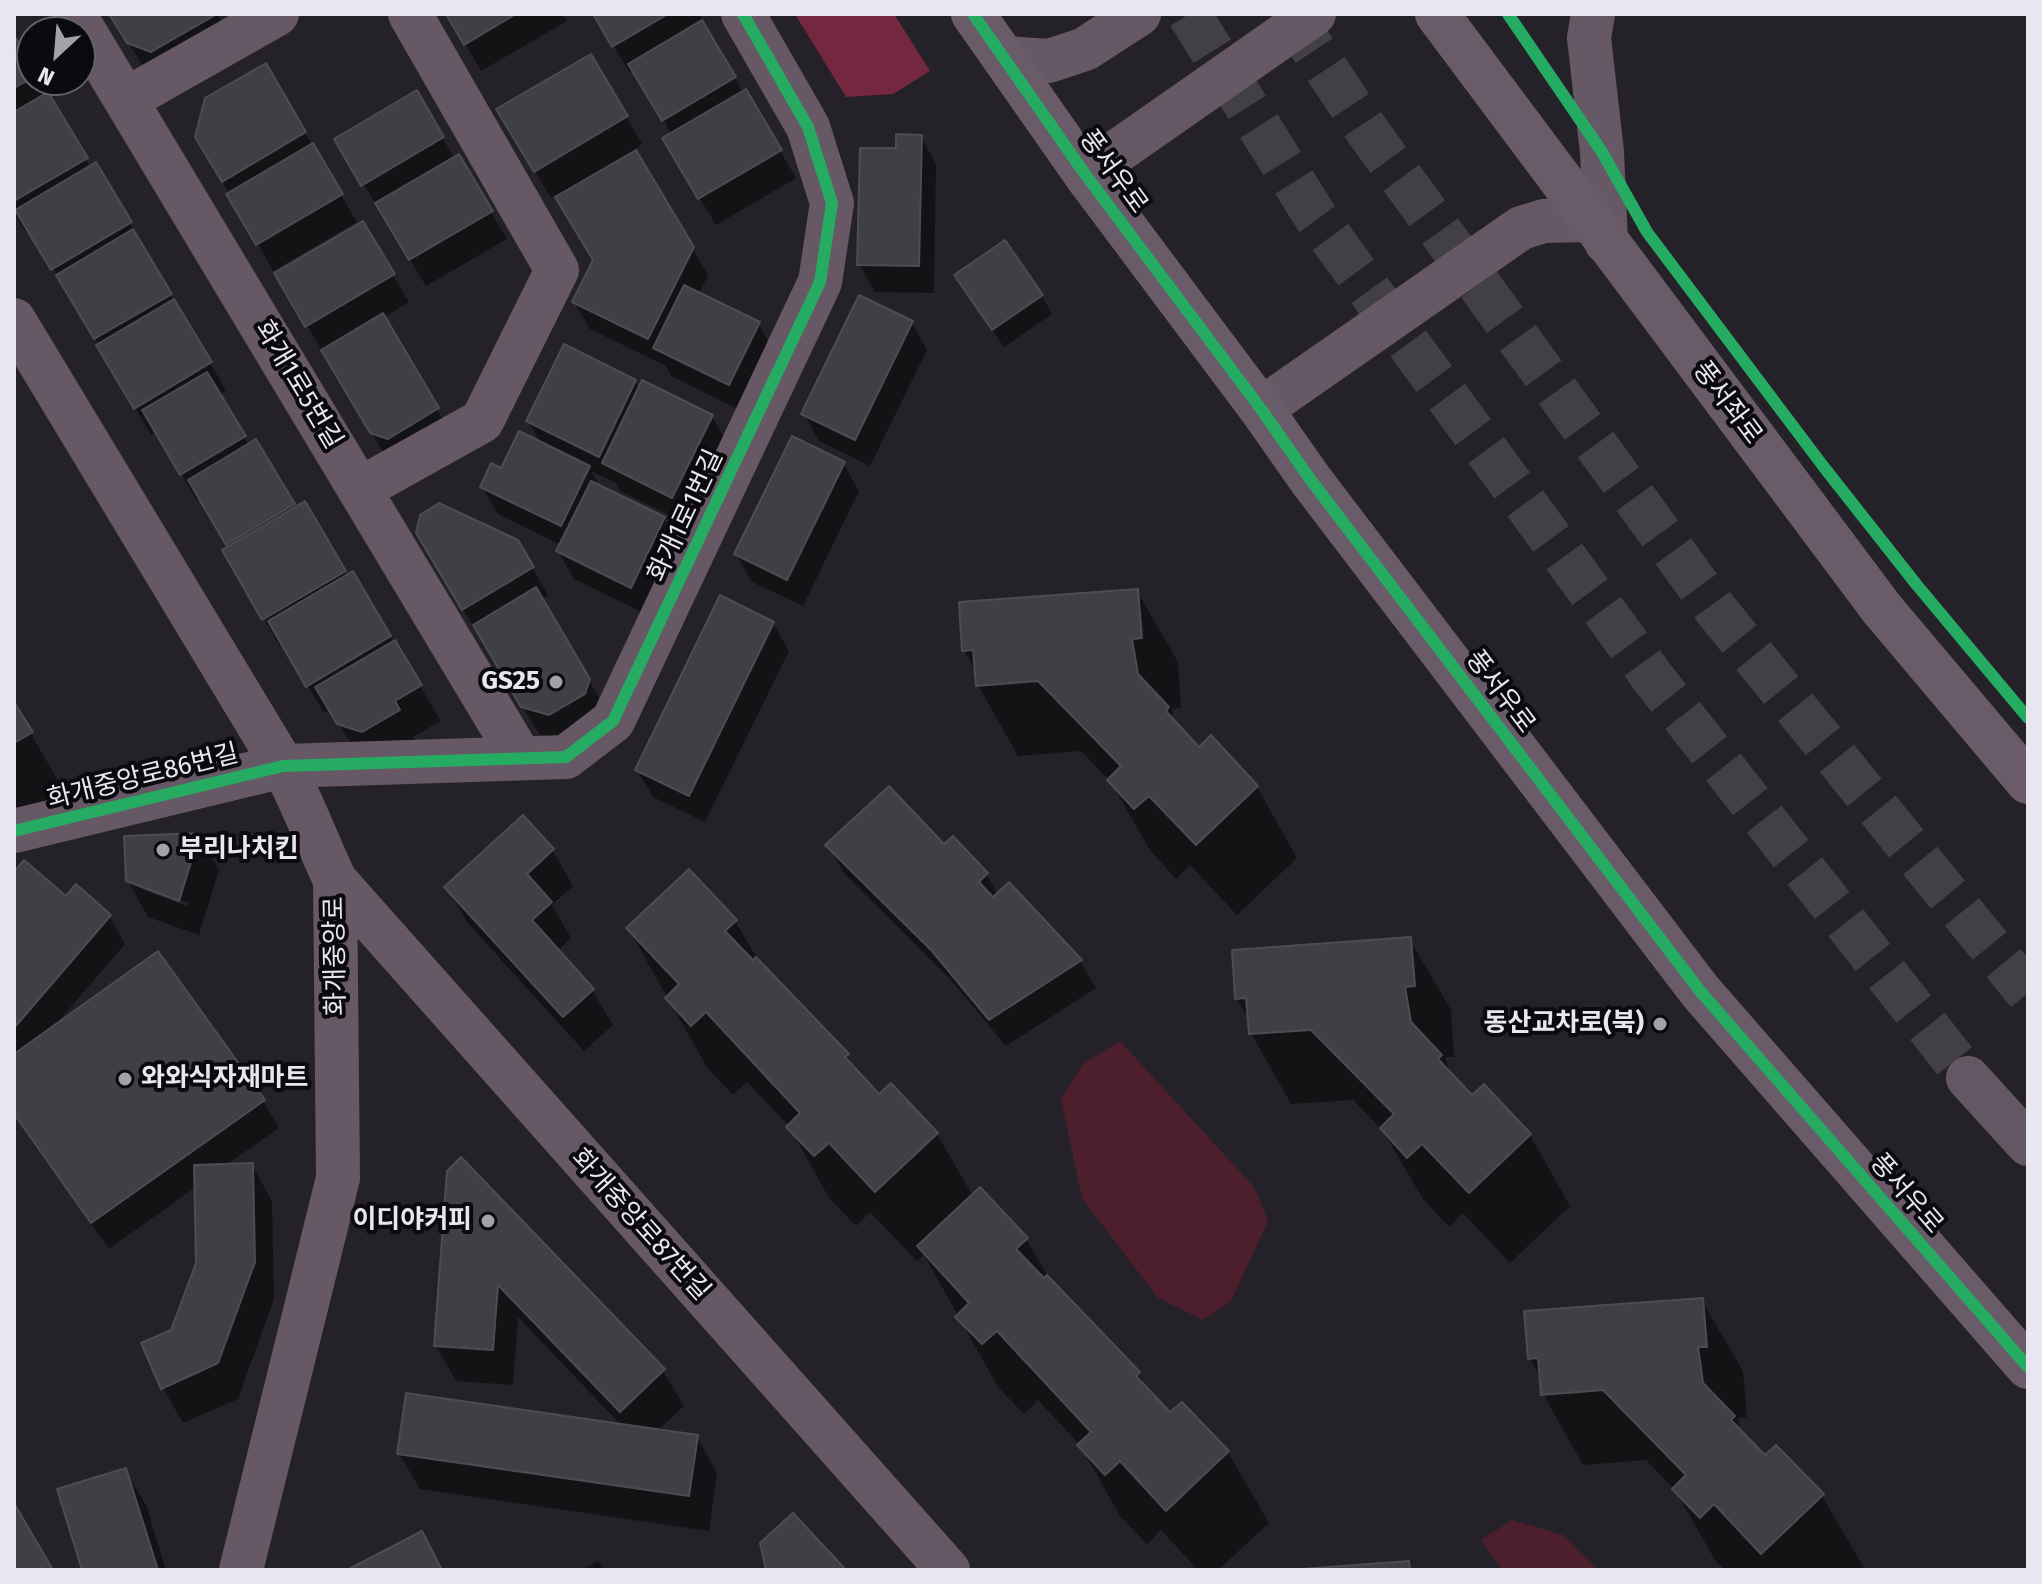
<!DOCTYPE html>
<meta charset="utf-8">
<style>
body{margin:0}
#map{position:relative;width:2042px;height:1584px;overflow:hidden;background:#242228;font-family:"Fira Sans",sans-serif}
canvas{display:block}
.frame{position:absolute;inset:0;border:16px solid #e9e6ef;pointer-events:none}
.north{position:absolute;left:16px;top:16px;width:80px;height:80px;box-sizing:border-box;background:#0b0a0f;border:2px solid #646269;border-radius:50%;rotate:206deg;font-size:22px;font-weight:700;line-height:32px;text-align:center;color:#e9e6ef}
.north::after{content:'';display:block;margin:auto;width:28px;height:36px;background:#a4a1a9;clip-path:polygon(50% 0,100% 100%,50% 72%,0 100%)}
</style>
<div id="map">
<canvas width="2042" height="1584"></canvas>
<div class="frame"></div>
<div class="north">N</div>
</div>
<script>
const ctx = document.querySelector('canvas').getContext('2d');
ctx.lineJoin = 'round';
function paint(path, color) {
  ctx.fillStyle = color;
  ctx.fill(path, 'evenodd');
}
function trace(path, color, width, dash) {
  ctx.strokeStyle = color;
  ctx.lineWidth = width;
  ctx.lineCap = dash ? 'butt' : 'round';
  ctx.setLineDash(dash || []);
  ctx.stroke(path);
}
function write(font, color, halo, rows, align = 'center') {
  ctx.font = font + ' "Fira Sans","Noto Sans KR",sans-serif';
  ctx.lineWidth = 8;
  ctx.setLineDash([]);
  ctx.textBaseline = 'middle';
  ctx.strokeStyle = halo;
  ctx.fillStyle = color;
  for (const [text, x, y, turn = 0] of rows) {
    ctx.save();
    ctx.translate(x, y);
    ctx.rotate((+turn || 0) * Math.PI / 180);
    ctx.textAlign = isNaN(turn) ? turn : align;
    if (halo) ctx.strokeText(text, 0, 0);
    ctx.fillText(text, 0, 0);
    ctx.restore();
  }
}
paint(new Path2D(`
 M1120,1041l134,146 14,34 -37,80 -28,19 -45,-22 -76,-100 -21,-99 22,-35z
 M1512,1520l51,15 35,35h-95l-22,-30z`), '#4d1f2c');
paint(new Path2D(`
 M795,14h99l36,57 -37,23 -47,3z`), '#74283f');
paint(new Path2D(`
 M111,14h106l15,27 -87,29z
 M448,14h115l4,7 -86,50z
 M594,14h105l44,79 3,-1 50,86 -80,47 -36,-59 -8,-31 -38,-65 -4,3z
 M14,39l18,31v10h6l53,88 39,55 16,27 -2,1 82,139 -7,5 30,51 6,-4 40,67 9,-5 43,73 5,-3 89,147 -28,16 6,9 -59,13 -30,-50 -6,4 -41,-69 -3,2 -56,-95 6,-3 -29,-49 -4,2 -40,-70 -6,4 -81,-140 -41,-66 -4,2 -11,-19z
 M591,56l51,88 -9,6 75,125 -9,19 59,29 16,28 -30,61 -73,-36 -5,-10 -76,-37 -16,-27 21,-42 -39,-65 -5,3 -52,-88z
 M265,65l92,157 -84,49 -76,-134z
 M416,93l39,66 3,-2 49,82 -81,47 -90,-147z
 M921,137l15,27 -2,129 -59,-1 -16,-28 39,-114z
 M363,224l46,78 -26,16 70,119 -65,23 -112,-186z
 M967,294l75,2 10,18 -48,33z
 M911,322l16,28 -57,116 -51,-25 -15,-27z
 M635,381l5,9 72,26 15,27 -39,81 -68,-33 -4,-8 -25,-12 9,17 64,31 15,27 -33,68 -72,-35 -16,-28 3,-6 -63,-31 -16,-27 60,-42 -14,-24z
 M843,463l16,28 -56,115 -51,-24 -16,-28z
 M517,541l31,54 -7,5 64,108 -40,34 -26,-8 -105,-173z
 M1137,591l41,71 3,46 -9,1 1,10 26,31 58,37 40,71 -60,57 -47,-50 -14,14 -26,-29 -40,-69 -29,-30 -63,5 -40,-71 -2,-14 -12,-21z
 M773,623l16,28 -84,171 -52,-25 -16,-27z
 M14,705l58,99 -58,34z
 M523,818l30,33 20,35 -21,19 19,33 -14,13 35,39 21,35 -29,26 -117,-129 -20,-35z
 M199,835l20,35 -20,65 -51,-18 -20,-36zM144,886l45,17 -2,3 -43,-16z
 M828,846l115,1 43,27 12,21 11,-10 71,76 16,27 -90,58 -56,-67 -106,-106z
 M14,875l96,42 15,27 -69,80 207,77 16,27 -54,38 27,-1 20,36 2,98 -36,100 -55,24 -20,-35 10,-56 25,-68 -2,-77 -87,62 -95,-133v-60l3,-2 -3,-2z
 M735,921l25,42 87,92 11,19 21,23 58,37 36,62 53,43 25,42 87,93 12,20 20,21 12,-11 46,48 41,71 -51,47h-20l-37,-40 -14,14 -27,-28 -40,-71 -42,-45 -14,14 -26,-27 -74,-132 -7,6 -47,-49 -14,14 -27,-28 -40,-72 -42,-44 -14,13 -25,-26 -80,-141z
 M1410,940l41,70 3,47h-9l6,18 21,23 12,-12 46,49 40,71 -60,57 -47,-50 -14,14 -26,-28 -40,-68 -30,-31 -62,4 -40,-71 -2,-13 -12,-22z
 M449,1172l214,199 21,35 -27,25 40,6 20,36 -8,58 -289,-42 -21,-35 224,-27 -105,-110 -5,68 -57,-4 -20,-35z
 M1702,1301l41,70 4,46 -9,1 1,9 6,11 20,20 57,38 41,70 -4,4h-134l-10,-10 -40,-70 -29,-30 -63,5 -40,-71 -1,-15 -12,-20z
 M125,1470l21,35 20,65h-82z
 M598,1561l5,9h-21z`), '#0007');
const building = new Path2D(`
 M109,14h108l-66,38 -24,-9z
 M446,14h70l-52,31z
 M593,14h75l-56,33z
 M702,20l34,57 -74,44 -34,-57z
 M14,35l18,31v12l-18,10z
 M591,54l37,62 -94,56 -38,-63z
 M266,63l40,69 -84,50 -27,-45 10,-39z
 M746,89l36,61 -84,49 -36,-61z
 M417,90l27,47 -83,49 -27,-47z
 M48,92l40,66 -74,43v-89z
 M896,134l26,1 -3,131 -62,-1 3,-117h36z
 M313,143l30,51 -87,51 -30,-51z
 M636,150l58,97 -46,92 -76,-37 21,-42 -38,-63z
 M459,154l34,57 -84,49 -34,-57z
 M96,162l36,60 -81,48 -36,-60z
 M363,221l32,53 -90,53 -31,-54z
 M133,229l39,65 -78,45 -38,-64z
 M1005,240l38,55 -51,35 -38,-55z
 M684,285l76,37 -31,63 -76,-37z
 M859,295l54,26 -58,119 -54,-26z
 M174,299l38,63 -78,47 -38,-64z
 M383,313l56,95 -51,31 -18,-6 -49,-83z
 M564,344l72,36 -37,77 -73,-36z
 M207,372l39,64 -66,39 -38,-65z
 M642,380l71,35 -41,83 -70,-35z
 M519,431l71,35 -29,60 -81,-39 11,-24 10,5z
 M792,436l53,26 -58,118 -53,-26z
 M256,439l39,65 -69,41 -38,-65z
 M591,481l74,36 -34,71 -75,-37z
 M305,501l41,70 -84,49 -40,-70z
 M439,503l79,37 16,27 -72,43 -46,-77 4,-18z
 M353,571l38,65 -85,51 -38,-66z
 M536,587l54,92 -5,15 -36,21 -28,-8 -48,-82z
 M1138,589l4,49 -10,1 6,35 31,33 -3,4 33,36 12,-12 47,51 -62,59 -47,-49 -15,13 -27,-29 14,-14 -83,-85 -62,5 -3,-36 -11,1 -3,-49z
 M720,595l54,27 -85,174 -54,-26z
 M395,640l27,45 -27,16 5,9 -38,22 -25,-8 -22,-37z
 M14,702l19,30 -19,11z
 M889,786l55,58 9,-8 35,37 -9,9 14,15 16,-15 73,78 -93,60 -57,-69 -107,-106z
 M523,815l31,34 -27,25 25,28 -20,18 62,69 -31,28 -119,-130z
 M200,833l-21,68 -53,-20 -2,-45z
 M24,860l42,36 10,-12 35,31 -97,113v-156z
 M689,869l48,51 -12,11 28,29 3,-3 93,97 -4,3 34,37 12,-11 47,50 -63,59 -46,-49 -15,13 -28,-29 14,-14 -94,-101 -15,14 -26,-28 14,-14 -53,-56z
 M1411,937l4,49 -10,1 6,35 31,33 -4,4 34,36 12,-11 47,50 -62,59 -47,-49 -15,14 -27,-30 14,-14 -83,-84 -62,4 -3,-36 -11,1 -3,-49z
 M158,951l107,149 -174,123 -77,-109v-60z
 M461,1157l204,212 -45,43 -122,-127 -5,65 -59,-4 13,-175z
 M253,1163l2,99 -37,101 -57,26 -20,-46 30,-13 25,-67 -2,-98z
 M980,1187l48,51 -12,11 28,29 3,-3 93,97 -4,4 34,36 12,-10 47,49 -63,60 -46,-50 -15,14 -28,-30 14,-13 -94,-101 -15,13 -27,-27 14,-14 -52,-57z
 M1703,1298l4,49h-9l5,36 32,33 -4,4 34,35 11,-10 48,49 -63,60 -47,-50 -14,14 -28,-29 14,-14 -83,-85 -62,5 -3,-37 -10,1 -4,-48z
 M406,1393l292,42 -9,61 -292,-42z
 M126,1468l32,102h-76l-25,-81z
 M14,1503l39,67h-39z
 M793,1513l53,57h-80l-6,-27z
 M422,1531l20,39h-95z
 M1409,1561l1,9h-122z`);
paint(building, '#3f3f44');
trace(building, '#4c4c52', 2);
trace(new Path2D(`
 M1189,14l126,202 338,462 315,400
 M1290,14l78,118 348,478 312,383`), '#423f46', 44, [44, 22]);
trace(new Path2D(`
 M74,14l446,743
 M1593,14l-4,24 13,114 4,90
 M1004,58l45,3 36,-12 54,-35
 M127,99l150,-85
 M1085,174l229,-160
 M14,320l269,446c20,37 34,76 52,114l3,298 -97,392
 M1261,409l260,-181 23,-7 45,-1
 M360,489l122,-68 75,-151 -147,-256
 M14,831l269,-65 283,-9 47,-36 207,-439 12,-79 -24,-76 -65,-113
 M335,880l613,690`), '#665865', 44);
trace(new Path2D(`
 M973,14l112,160 176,235 49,70 390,512 328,376
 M1437,14l445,595 146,173`), '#6a5b69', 44);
trace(new Path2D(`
 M1968,1078l60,66`), '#645764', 44);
trace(new Path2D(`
 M973,14l112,160 176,235 49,70 390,512 328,376
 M1508,14l94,138 45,80 176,234 93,118 112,134
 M14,831l269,-65 283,-9 47,-36 207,-439 12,-79 -24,-76 -65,-113`), '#26ab63', 12);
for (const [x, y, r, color] of [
 [556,682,8,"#a4a1a9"],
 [163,850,8,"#a4a1a9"],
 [1660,1024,8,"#a4a1a9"],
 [125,1079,8,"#a4a1a9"],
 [488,1221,8,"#a4a1a9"]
]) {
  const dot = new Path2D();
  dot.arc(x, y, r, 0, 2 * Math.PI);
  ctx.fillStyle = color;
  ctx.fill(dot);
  trace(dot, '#0b0a0f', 3);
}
write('26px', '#e9e6ef', '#0b0a0f', [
 ["풍서우로",1113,172,54],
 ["화개1로5번길",298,385,59],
 ["풍서좌로",1727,403,53],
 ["화개1로1번길",686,516,-65],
 ["풍서우로",1500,692,53],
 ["화개중앙로86번길",143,777,-14],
 ["화개중앙로",336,956,-91],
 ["풍서우로",1906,1194,49],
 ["화개중앙로87번길",640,1225,48]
]);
write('bold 26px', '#e9e6ef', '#0b0a0f', [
 ["GS25",540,682],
 ["부리나치킨",179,850,"left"],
 ["동산교차로(북)",1644,1024],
 ["와와식자재마트",141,1079,"left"],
 ["이디야커피",472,1221]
], 'right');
</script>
